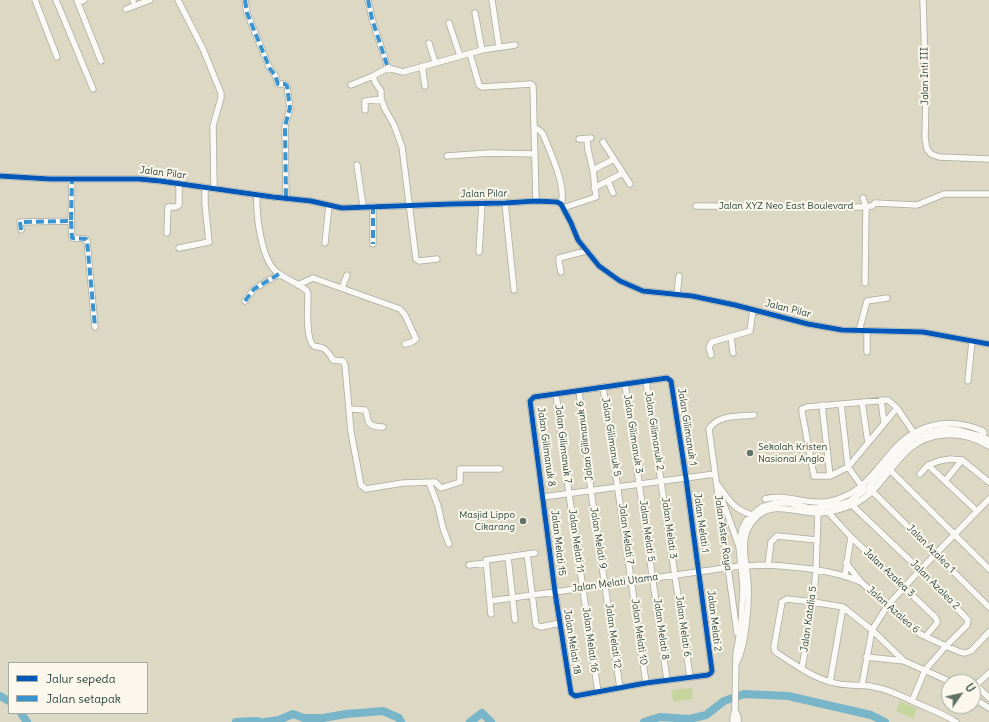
<!DOCTYPE html>
<style>
body{margin:0}
#map{position:relative;width:989px;height:722px;overflow:hidden;background:#dcd8c4;font-family:Delius,sans-serif}
canvas{display:block}
.legend{position:absolute;left:8px;top:662px;width:140px;height:52px;box-sizing:border-box;background:#fbf7ec;border:1px solid #a3ada2;margin:0;padding:5px 7px;list-style:none;font-size:12px;color:#1f3d34}
.legend li{display:flex;align-items:center;gap:8px;height:20px}
.legend b{width:20px;border:1px solid #a3ada2}
.north{position:absolute;left:941px;top:674px;width:40px;height:40px;box-sizing:border-box;background:#fbf7ec;border:1px solid #a3ada2;border-radius:50%;rotate:56deg;font-size:11px;font-weight:700;line-height:16px;text-align:center;color:#1f3d34}
.north::after{content:'';display:block;margin:auto;width:14px;height:18px;background:#617366;clip-path:polygon(50% 0,100% 100%,50% 72%,0 100%)}
</style>
<div id="map">
<canvas width="989" height="722"></canvas>
<ul class="legend">
<li><b style="height:5px;background:#0057b8"></b>Jalur sepeda</li>
<li><b style="height:5px;background:#3993ce"></b>Jalan setapak</li>
</ul>
<div class="north">U</div>
</div>
<script>
const ctx = document.querySelector('canvas').getContext('2d');
ctx.lineJoin = 'round';
function paint(path, color) {
  ctx.fillStyle = color;
  ctx.fill(path, 'evenodd');
}
function trace(path, color, width, dash) {
  ctx.strokeStyle = color;
  ctx.lineWidth = width;
  ctx.lineCap = dash ? 'butt' : 'round';
  ctx.setLineDash(dash || []);
  ctx.stroke(path);
}
function write(font, color, halo, rows, align = 'center') {
  ctx.font = font + ' Delius,sans-serif';
  ctx.lineWidth = 4;
  ctx.setLineDash([]);
  ctx.textBaseline = 'middle';
  ctx.strokeStyle = halo;
  ctx.fillStyle = color;
  for (const [text, x, y, turn = 0] of rows) {
    ctx.save();
    ctx.translate(x, y);
    ctx.rotate((+turn || 0) * Math.PI / 180);
    ctx.textAlign = isNaN(turn) ? turn : align;
    if (halo) ctx.strokeText(text, 0, 0);
    ctx.fillText(text, 0, 0);
    ctx.restore();
  }
}
paint(new Path2D(`
 M692,688l1,11 -20,3 -2,-12z
 M900,701l17,8 -4,10 -17,-8z`), '#c4d69d');
trace(new Path2D(`
 M0,696l9,5
 M21,713l6,9
 M236,722l20,-1 4,1
 M265,722l14,-2 14,-6 11,4h19l23,-4 37,-3 16,7 2,4
 M470,722l12,-9 9,9
 M644,722l16,-5 30,2 16,-4 18,-14 20,-7 44,2 83,19 14,7`), '#79b5c9', 8);
const minor = new Path2D(`
 M35,0l22,57
 M56,0l37,89
 M77,0l1,3 6,-3
 M133,0v1
 M178,0l25,49 18,44v5l-8,28 1,62
 M245,0l2,13 23,56 5,6 3,9h7l2,2 3,22 -5,18 1,72
 M368,0l4,19 16,49
 M492,0l7,47
 M923,0l3,95 -1,43 2,11 4,5 8,3 50,2
 M78,3l23,58
 M126,9l24,-9
 M475,13l7,37
 M449,23l11,33
 M429,43l6,19
 M470,54l9,31 3,2 49,-3 2,2 3,115
 M422,66l3,20
 M351,85l22,-9
 M365,110v-9l16,-2
 M534,127l5,3 4,4c7,18 24,53 18,70
 M579,139l12,-1
 M603,142l27,42
 M447,156l42,-3 46,1
 M357,165l6,41
 M593,170l21,-11
 M0,176l50,3h89l21,2 113,16 38,4 31,7 109,-4 54,-1 31,-2 21,1 4,2 10,19 7,17 21,26 21,15 23,10 49,5 43,9 73,19 34,6 81,2 66,12
 M608,181l5,12
 M594,188l29,-15
 M257,195c-1,20 4,66 21,78 9,7 21,10 29,18l1,3c0,10 -3,46 6,52 2,1 6,1 9,2 5,3 7,7 10,12l10,1 2,4 6,67 10,53 5,4 37,-6 32,-1 6,6 19,-6v-13h40
 M863,198l3,9 -1,76
 M505,203l9,87
 M373,206v38
 M696,206l170,1 6,-1 3,-3 42,2 27,-11h45
 M563,208l33,-11 -3,-27 -5,-20 -1,-11
 M71,221l1,17 14,1 1,2 8,86
 M21,230l-1,-8h2l49,-1 1,-41
 M167,233l1,-26h8l3,-2v-21
 M325,243l4,-38
 M179,248l30,-6 -4,-38v-16
 M479,252l3,-49
 M437,259l-18,2 -3,-2 -14,-112 -8,-22 -9,-16 -4,-10v-8l-6,-9 -2,-6 15,-8 15,4 79,-22 33,-5
 M561,272l-2,-10v-4l27,-7
 M298,285l15,-7 87,31 5,6 11,24 -4,3 -7,2
 M342,288l5,-13
 M677,295l2,-19
 M245,301l9,-12 25,-15
 M859,331l8,-30 20,-3
 M731,337l2,16
 M867,352v-21
 M711,355l-2,-8 3,-5 38,-11 3,-21
 M667,378l4,3 15,97 26,193 -1,2 -3,2 -62,8 -71,13 -4,-3 -16,-101 -25,-191 4,-4z
 M646,381l44,296
 M968,381l4,-40
 M625,384l42,296
 M603,387l43,296
 M579,391l12,100 29,197
 M556,394l13,100 29,198
 M881,400l3,23
 M862,402l6,41
 M841,404l7,63 15,21
 M822,405l8,71
 M897,408l-49,59 -18,9h-16l-12,-64v-3l5,-2 81,-7 9,8 21,31
 M349,409l16,1c3,4 1,5 3,10 1,6 9,7 15,7
 M928,465l49,46
 M890,470l99,99
 M920,474l8,-9 11,-4 11,-2 12,1 27,22
 M945,481l17,-21
 M429,482l9,24 5,22 6,16
 M717,484c13,16 14,24 35,31
 M872,491l117,116
 M720,494l19,52
 M543,497l172,-23
 M765,499c19,-5 34,3 52,3 8,1 19,-2 26,-5 21,-8 33,-27 47,-43 24,-30 58,-38 93,-23l1,2 -1,4
 M852,505l68,65 48,50 -1,5 -21,21 -21,24 -13,31
 M828,512l23,25 84,80 2,3v3l-11,13
 M527,554l9,71 5,2 19,-4
 M508,557l7,63
 M846,563l15,19 59,52 26,12 14,6 5,1 6,-2 18,-19
 M469,565l17,-2
 M768,565l3,-23 6,-6 40,4
 M845,575l6,-38
 M490,601l250,-35c10,0 19,-1 28,-1 31,2 65,5 93,17
 M491,614l-5,-54 49,-7
 M737,633l-28,-204c9,-15 30,-12 45,-14
 M866,657l38,4
 M737,662c9,-18 12,-57 11,-78 -1,-19 -9,-42 2,-59 18,-29 44,-11 69,-12 11,0 23,-4 33,-8 38,-16 43,-66 91,-70 17,-2 32,3 46,11
 M802,668l11,-66 3,-32 2,-57
 M830,682l13,-75
 M951,682l-47,-21 -32,-31 -29,-23 -30,-5 -26,-3 -5,3 -8,45 1,4 2,2c17,11 35,24 54,29 15,5 29,2 43,5 14,2 25,8 38,14 15,7 30,12 44,21
 M862,685l10,-55 16,-25 32,-35 69,-71
 M976,685l13,13
 M976,685l13,-12
 M973,698l16,10
 M733,722v-4l2,-8
 M738,722v-5l-3,-7 1,-56 5,-27 2,-41 -4,-40 3,-17 4,-8 6,-6 10,-8 13,-4h14l20,5h9l23,-4 9,-3 19,-14 34,-40 13,-10 14,-5 15,-3 12,1 23,6 9,4`);
trace(minor, '#aaab9e', 7);
trace(minor, '#faf9f6', 5.5);
trace(new Path2D(`
 M245,0l2,13 23,56 5,6 3,9h7l2,2 3,22 -5,18 1,72
 M368,0l4,19 16,49
 M373,206v38
 M71,221l1,17 14,1 1,2 8,86
 M21,230l-1,-8h2l49,-1 1,-41
 M245,301l9,-12 25,-15`), '#3993ce', 4, [8, 4]);
trace(new Path2D(`
 M0,176l50,3h89l21,2 113,16 38,4 31,7 109,-4 54,-1 31,-2 21,1 4,2 10,19 7,17 21,26 21,15 23,10 49,5 43,9 73,19 34,6 81,2 66,12
 M667,378l4,3 15,97 26,193 -1,2 -3,2 -62,8 -71,13 -4,-3 -16,-101 -25,-191 4,-4z`), '#0057b8', 5);
for (const [x, y, r, color] of [
 [750,453,4,"#617366"],
 [523,521,4,"#617366"]
]) {
  const dot = new Path2D();
  dot.arc(x, y, r, 0, 2 * Math.PI);
  ctx.fillStyle = color;
  ctx.fill(dot);
  trace(dot, '#fbf7ec', 1.5);
}
write('10px', '#1f3d34', '#fbf7ec', [
 ["Jalan Inti III",925,76,-91],
 ["Jalan Pilar",163,173,7],
 ["Jalan Pilar",484,194,-1],
 ["Jalan XYZ Neo East Boulevard",786,206],
 ["Jalan Pilar",788,309,14],
 ["Jalan Gilimanuk 1",687,427,81],
 ["Jalan Gilimanuk 2",654,431,81],
 ["Jalan Gilimanuk 3",633,434,81],
 ["Jalan Gilimanuk 5",611,437,81],
 ["Jalan Gilimanuk 6",585,441,-97],
 ["Jalan Gilimanuk 7",563,444,83],
 ["Jalan Gilimanuk 8",546,447,82],
 ["Jalan Melati 1",701,523,82],
 ["Jalan Melati 3",669,528,82],
 ["Jalan Melati 5",647,531,82],
 ["Jalan Aster Raya",723,533,82],
 ["Jalan Melati 7",626,534,82],
 ["Jalan Melati 9",598,538,81],
 ["Jalan Melati 11",576,541,82],
 ["Jalan Melati 15",558,543,83],
 ["Jalan Azalea 1",931,549,45],
 ["Jalan Azalea 3",889,573,43],
 ["Jalan Melati Utama",615,583,-8],
 ["Jalan Azalea 2",935,585,45],
 ["Jalan Azalea 6",893,610,41],
 ["Jalan Katalia 5",809,619,-82],
 ["Jalan Melati 2",714,621,83],
 ["Jalan Melati 6",683,626,82],
 ["Jalan Melati 8",661,629,82],
 ["Jalan Melati 10",639,632,82],
 ["Jalan Melati 12",613,636,82],
 ["Jalan Melati 16",590,640,82],
 ["Jalan Melati 18",572,642,81]
]);
write('10px', '#1f3d34', '#fbf7ec', [
 ["Sekolah Kristen",758,447],
 ["Nasional Anglo",758,459],
 ["Masjid Lippo",515,515,"right"],
 ["Cikarang",515,527,"right"]
], 'left');
</script>
